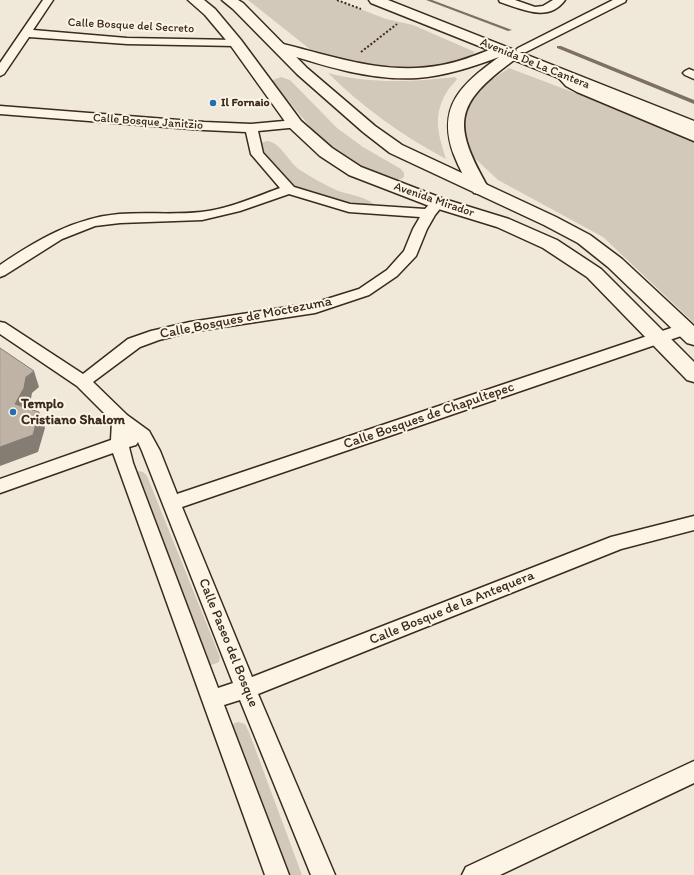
<!DOCTYPE html>
<style>
body{margin:0}
canvas{display:block;background:#f0e9d9}
</style>
<canvas width="694" height="875"></canvas>
<script>
const ctx = document.querySelector('canvas').getContext('2d');
ctx.lineJoin = 'round';
function paint(path, color) {
  ctx.fillStyle = color;
  ctx.fill(path, 'evenodd');
}
function trace(path, color, width, dash) {
  ctx.strokeStyle = color;
  ctx.lineWidth = width;
  ctx.lineCap = dash ? 'butt' : 'round';
  ctx.setLineDash(dash || []);
  ctx.stroke(path);
}
function write(font, color, halo, rows, align = 'center') {
  ctx.font = font + ' Itim,sans-serif';
  ctx.lineWidth = 4;
  ctx.setLineDash([]);
  ctx.textBaseline = 'middle';
  ctx.strokeStyle = halo;
  ctx.fillStyle = color;
  for (const [text, x, y, turn = 0] of rows) {
    ctx.save();
    ctx.translate(x, y);
    ctx.rotate((+turn || 0) * Math.PI / 180);
    ctx.textAlign = isNaN(turn) ? turn : align;
    if (halo) ctx.strokeText(text, 0, 0);
    ctx.fillText(text, 0, 0);
    ctx.restore();
  }
}
paint(new Path2D(`
 M248,0h89l49,19 27,6 62,27 -9,8 -42,7h-59l-54,-17z
 M509,68l185,70v185l-91,-86 -105,-57 -32,-30 -8,-33 20,-28z
 M328,73c41,11 85,9 127,4l2,2c-2,4 -7,7 -9,11 -16,25 -10,43 -2,69 -43,-23 -84,-52 -118,-86z
 M281,77l9,3 47,48 26,19 38,22 3,4v4l-3,2 -7,2 -39,-16 -32,-23 -50,-59v-3z
 M268,141c14,3 20,21 32,29 11,7 23,14 36,20 12,5 26,5 38,14l-2,2 -14,1 -46,-13 -21,-9 -30,-29 -2,-10 4,-4z
 M139,471l4,1 4,4 73,181 -1,5c-6,3 -9,4 -16,2l-69,-191z
 M238,722l7,2 4,8 53,143h-20l-53,-147 4,-4z`), '#d2c9ba');
paint(new Path2D(`
 M426,0h6l80,30 -4,1z
 M557,46h4l133,54v4l-137,-56z`), '#7e7163');
const minor = new Path2D(`
 M43,0h10l-20,30 94,8 109,2 4,1 2,2 -2,2 -4,1 -109,-2 -98,-7 -25,37 -4,2v-13z
 M499,0h16l20,7 8,-1 10,-6h12c-17,23 -43,9 -65,2z
 M613,0h13l-1,2 -99,50h-8l-2,-2 2,-2z
 M689,69l5,2v8l-9,-4 -2,-2 2,-2z
 M0,106l204,16 47,2 44,-4 4,1 2,3 -2,3 -41,4 5,22 31,34 56,17 75,5c5,-6 8,-9 16,-7l2,3 -8,10 -8,14 -11,27 -19,20 -28,19 -54,18 -125,19 -31,8 -19,7 -47,35 34,33 22,16 11,20 17,43 503,-169 5,-1 5,1 3,4 -3,4 -508,174 70,170 359,-140 83,-21v14l-73,19 -363,145 77,181h-24l-71,-175 -16,5 65,170h-24l-152,-422 -113,40v-14l111,-39 1,-19 -35,-35 -77,-52v-12l5,1 78,51 45,-35 23,-8 39,-9 124,-19 45,-14 28,-19 17,-19 9,-22 7,-12 -71,-5 -60,-18 -49,17 -38,9 -82,3 -25,3 -33,13 -57,36 -5,2v-12c37,-25 74,-47 119,-51 27,-2 55,1 82,-2 28,-3 54,-15 79,-24l-29,-34 -5,-22 -42,-2 -204,-16zM138,442l4,9 91,232 -15,5 -85,-225 -4,-16 7,-2z
 M694,761v22l-194,92h-38l4,-8z`);
const tertiary = new Path2D(`
 M563,71c9,2 16,10 24,15l107,44v11l-117,-49 -11,-6 -10,-11 2,-3z`);
const secondary = new Path2D(`
 M188,0h16l11,9 26,31 60,81 31,27 29,19 83,32 65,20 48,21 44,29 93,93v20l-7,-2 -100,-103 -44,-29 -46,-21 -65,-20 -83,-32 -29,-19 -31,-29 -58,-81 -26,-31z
 M222,0h16l5,3 64,65 68,58 27,19 154,72 34,18 32,24 72,67v19l-7,-2 -79,-76 -30,-24 -34,-18 -154,-72 -27,-21 -66,-58 -64,-65z`);
const primary = new Path2D(`
 M369,0h19l306,121v11l-180,-72c-61,45 -62,64 -25,129l-3,4 -6,1 -6,-1c-8,-12 -15,-25 -20,-38 -18,-49 8,-71 45,-98 -27,10 -54,19 -82,21 -49,3 -98,-14 -143,-28l-2,-3 2,-3 5,-1c54,13 106,33 163,22 17,-3 32,-9 47,-15l-118,-47z`);
trace(minor, '#3b2a1e', 3);
trace(tertiary, '#3b2a1e', 3);
trace(secondary, '#3b2a1e', 3);
trace(primary, '#3b2a1e', 3);
trace(new Path2D(`
 M337,0l24,9
 M361,52l36,-28`), '#3b2a1e', 2, [2, 2]);
paint(minor, '#fcf5e5');
paint(tertiary, '#fcf5e5');
paint(secondary, '#fcf5e5');
paint(primary, '#fcf5e5');
paint(new Path2D(`
 M34,371l5,16 -7,6 -2,11 -9,16 -6,-16 11,-27z
 M39,412l6,16 -7,24 -38,14v-19z`), '#857d73');
const building = new Path2D(`
 M0,348l34,23 -8,6 -2,11 -9,16 24,8 -6,23 -33,12z`);
paint(building, '#beb3a4');
trace(building, '#857d73', 1);
for (const [x, y, r, color] of [
 [213,103,4,"#1f6fb2"],
 [13,412,4,"#1f6fb2"]
]) {
  const dot = new Path2D();
  dot.arc(x, y, r, 0, 2 * Math.PI);
  ctx.fillStyle = color;
  ctx.fill(dot);
  trace(dot, '#fcf5e5', 1.5);
}
write('12px', '#3b2a1e', '#fcf5e5', [
 ["Calle Bosque del Secreto",131,26,3],
 ["Avenida De La Cantera",535,64,22],
 ["Calle Bosque Janitzio",148,122,4],
 ["Avenida Mirador",434,200,19]
]);
write('bold 12px', '#3b2a1e', '#fcf5e5', [
 ["Il Fornaio",221,103]
], 'left');
write('14px', '#3b2a1e', '#fcf5e5', [
 ["Calle Bosques de Moctezuma",246,318,-11],
 ["Calle Bosques de Chapultepec",429,416,-19],
 ["Calle Bosque de la Antequera",452,608,-22],
 ["Calle Paseo del Bosque",228,643,68]
]);
write('bold 14px', '#3b2a1e', '#fcf5e5', [
 ["Templo",21,404],
 ["Cristiano Shalom",21,420]
], 'left');
</script>
